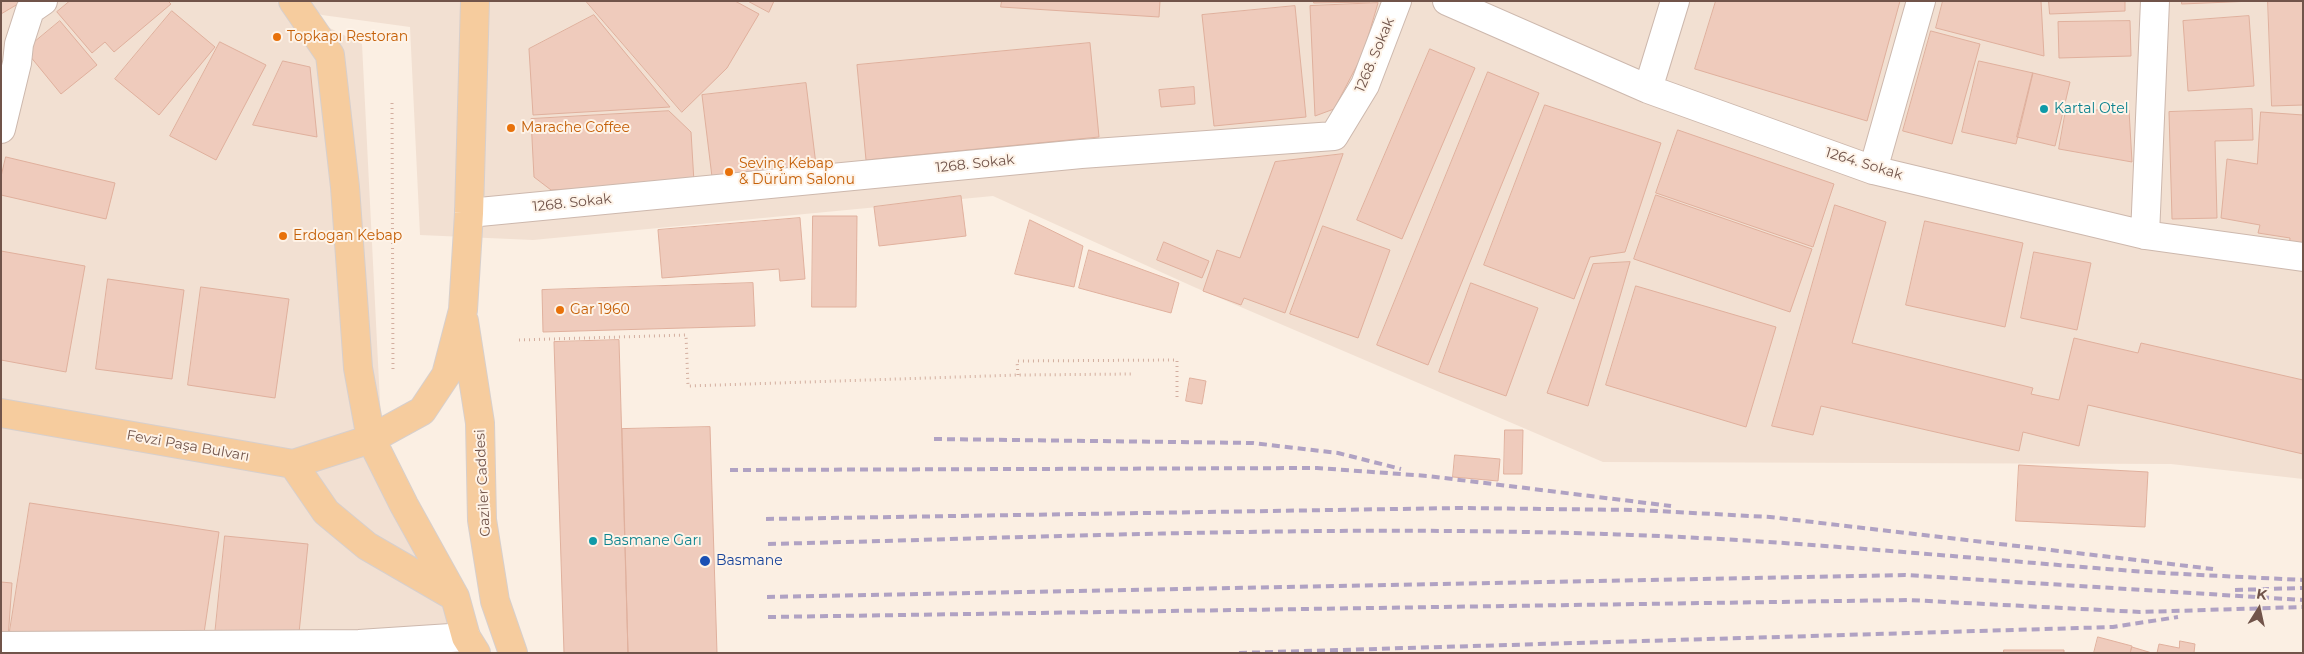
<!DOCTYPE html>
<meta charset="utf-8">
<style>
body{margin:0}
#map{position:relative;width:2304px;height:654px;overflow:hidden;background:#fbefe3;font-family:Montserrat,sans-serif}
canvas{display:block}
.frame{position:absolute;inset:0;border:2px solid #71544a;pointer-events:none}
.north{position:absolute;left:2234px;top:584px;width:50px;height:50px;-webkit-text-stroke:4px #fef3e8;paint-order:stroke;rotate:10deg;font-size:14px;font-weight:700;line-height:20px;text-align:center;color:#71544a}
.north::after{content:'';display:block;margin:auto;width:18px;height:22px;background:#71544a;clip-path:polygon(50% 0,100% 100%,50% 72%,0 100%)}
</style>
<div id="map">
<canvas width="2304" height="654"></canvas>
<div class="frame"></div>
<div class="north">K</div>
</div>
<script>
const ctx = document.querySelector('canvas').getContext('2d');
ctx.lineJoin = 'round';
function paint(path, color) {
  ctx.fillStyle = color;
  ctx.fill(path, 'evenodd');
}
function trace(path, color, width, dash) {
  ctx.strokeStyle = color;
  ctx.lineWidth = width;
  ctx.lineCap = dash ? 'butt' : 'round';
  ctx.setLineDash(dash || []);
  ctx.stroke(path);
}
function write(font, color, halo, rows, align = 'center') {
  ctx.font = font + ' Montserrat,sans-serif';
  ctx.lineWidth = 4;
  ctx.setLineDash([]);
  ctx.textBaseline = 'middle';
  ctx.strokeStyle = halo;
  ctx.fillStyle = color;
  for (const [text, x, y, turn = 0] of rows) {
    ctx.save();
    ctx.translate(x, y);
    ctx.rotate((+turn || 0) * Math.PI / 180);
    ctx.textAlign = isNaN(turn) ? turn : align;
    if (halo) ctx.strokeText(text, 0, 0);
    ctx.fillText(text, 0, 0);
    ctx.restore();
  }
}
paint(new Path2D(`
 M1,1h274l87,43 22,438 92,171h-475z
 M298,1h2005v478l-132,-15 -568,-2 -409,-175 -201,-91 -460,44 -113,-5 -10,-208 -88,-12z`), '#f2e0d2');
const building = new Path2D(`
 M1,1h22l-22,13z
 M70,1h98l3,3 -57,48 -9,-10 -13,11 -35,-41z
 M586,1h149l24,13 -32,54 -45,44z
 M748,1h26l-5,11z
 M1002,1h158l-1,16 -158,-10z
 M1314,1h56v1l-56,1z
 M1716,1h184l-33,120 -172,-52z
 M1943,1h98l3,55 -108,-28z
 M2049,1h76v10l-75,3z
 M2182,1h71l-71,3z
 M2268,1h35v104l-31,1z
 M1378,3l-15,51 -29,55 -19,7 -5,-110z
 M1295,6l11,111 -92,9 -12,-111z
 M172,11l43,36 -56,68 -44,-36z
 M594,15l76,92 -137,8 -4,-66z
 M2249,16l5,70 -66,5 -5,-70z
 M60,21l37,44 -36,29 -36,-44z
 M2130,21l1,35 -72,2 -1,-36z
 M1931,31l49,13 -28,100 -49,-13z
 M220,42l46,23 -50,95 -46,-24z
 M1090,43l9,94 -233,23 -9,-95z
 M1430,49l45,19 -73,171 -45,-19z
 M283,61l27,6 7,70 -64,-12z
 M1979,61l54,12 -17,71 -54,-12z
 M1488,72l51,21 -111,272 -51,-20z
 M2033,73l37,9 -15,64 -38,-9z
 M806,83l11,90 -104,12 -11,-90z
 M1194,87l1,17 -34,3 -2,-17z
 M1545,105l116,38 -36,109 -35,5 -16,42 -90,-34z
 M2252,109l1,31 -38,1 2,77 -45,1 -3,-107z
 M2066,110h63l3,52 -73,-13z
 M669,111l22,21 3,50 -143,8 -17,-13 -3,-58z
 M2261,112l42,3v136l-14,-2 1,-11 -32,-5 2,-8 -39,-7 6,-59 30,5z
 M1678,130l156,54 -21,63 -157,-54z
 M1343,154l-58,159 -41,-15 -3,7 -38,-14 14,-41 23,8 35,-96z
 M6,157l109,26 -9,36 -105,-24v-18z
 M1656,195l156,54 -22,63 -156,-53z
 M961,196l5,40 -87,10 -5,-39z
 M1835,205l51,17 -34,121 181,45 -2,6 28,6 15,-62 64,15 3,-10 162,37v74l-215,-49 -9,41 -56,-14 -4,19 -198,-45 -8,29 -41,-9z
 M813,216h44l-1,91h-44z
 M800,218l5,61 -25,2 -1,-12 -117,9 -4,-48z
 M1030,220l53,26 -9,41 -59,-13z
 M1925,221l98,22 -18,84 -99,-22z
 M1323,226l67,24 -32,88 -68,-24z
 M1164,242l45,19 -7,17 -45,-18z
 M1089,250l90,33 -8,30 -92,-25z
 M1,251l84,15 -19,106 -65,-12z
 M2034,252l57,11 -14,67 -56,-12z
 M1630,262l-42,144 -41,-13 46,-129z
 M108,279l76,11 -12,89 -76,-10z
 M753,283l2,43 -212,6 -1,-42z
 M1471,283l67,25 -32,88 -67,-24z
 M1636,286l140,41 -30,100 -140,-42z
 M201,287l88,12 -14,99 -87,-13z
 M619,340l9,313h-64l-10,-311z
 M1190,378l16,3 -4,23 -16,-3z
 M710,427l7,226h-89l-6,-224z
 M1505,430h18l-1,44h-18z
 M1455,455l45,4 -2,22 -45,-4z
 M2019,465l129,7 -3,55 -129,-6z
 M30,503l189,29 -15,101 -195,4z
 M225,536l83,8 -10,99 -83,-8z
 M1,582l11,1 -4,56h-7z
 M2098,637l34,9 -2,7h-36z
 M2180,641l15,3 -1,9h-37l2,-9 20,4z
 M2132,647l20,6h-21z
 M2004,650h60v3h-60z`);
paint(building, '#efcbbc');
trace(building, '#e0b09d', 1);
const minor = new Path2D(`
 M1447,1l201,88 225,81 272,65 158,22
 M1648,89l27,-88
 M1,129l16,-66 2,-19 11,-34 13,-9
 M1873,170l48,-169
 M469,213l612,-59 253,-18 31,-51 32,-84
 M2145,235l10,-234
 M1,646l358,-2 107,-7`);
const major = new Path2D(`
 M293,1l37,54 15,132 13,181 13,71 33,66 51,92 11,40 10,16
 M464,321l16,102 2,97 13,81 18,52
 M1,413l292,51 78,-25 51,-28 24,-36 17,-65 6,-97 6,-212
 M293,464l33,48 41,34 88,51`);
trace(minor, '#cdb8ad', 30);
trace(major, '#d7cfcc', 30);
trace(new Path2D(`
 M392,103l1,270
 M519,340l167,-5 2,51 330,-11 116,-1
 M1018,375l-1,-14 160,-1v41`), '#d3ae9f', 3, [1, 4]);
trace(minor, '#fff', 28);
trace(major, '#f6cc9e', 28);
trace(new Path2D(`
 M934,439l319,4 85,10 63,16
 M730,470l587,-2 111,8 243,30
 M766,519l692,-11 179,2 133,7 443,52
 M768,544c288,-7 577,-20 865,-9 167,6 333,23 500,36 57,4 113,6 170,9
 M2235,590l68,-2
 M767,597l1138,-22 398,25
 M768,617l1140,-17 232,12 163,-5
 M1239,653l874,-26 65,-10`), '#b0a2c3', 4, [8, 5]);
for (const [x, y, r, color] of [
 [277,37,5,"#e8710a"],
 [2044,109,5,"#0f9aa8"],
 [511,128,5,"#e8710a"],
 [729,172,5,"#e8710a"],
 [283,236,5,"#e8710a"],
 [560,310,5,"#e8710a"],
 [593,541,5,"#0f9aa8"],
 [705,561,6,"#1a4fb4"]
]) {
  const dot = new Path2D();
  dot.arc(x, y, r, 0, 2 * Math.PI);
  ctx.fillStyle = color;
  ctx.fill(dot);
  trace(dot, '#fef3e8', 2);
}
write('14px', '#c56008', '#fef3e8', [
 ["Topkapı Restoran",287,37],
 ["Marache Coffee",521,128],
 ["Sevinç Kebap",739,164],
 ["& Dürüm Salonu",739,180],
 ["Erdogan Kebap",293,236],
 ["Gar 1960",570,310]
], 'left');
write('14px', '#71544a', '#fef3e8', [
 ["1268. Sokak",1375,55,-67],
 ["1268. Sokak",975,164,-6],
 ["1264. Sokak",1864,164,17],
 ["1268. Sokak",572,203,-6],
 ["Fevzi Paşa Bulvarı",188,446,10],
 ["Gaziler Caddesi",483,483,-93]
]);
write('14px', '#0d838f', '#fef3e8', [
 ["Kartal Otel",2054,109],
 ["Basmane Garı",603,541]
], 'left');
write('14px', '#164399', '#fef3e8', [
 ["Basmane",716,561]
], 'left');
</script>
